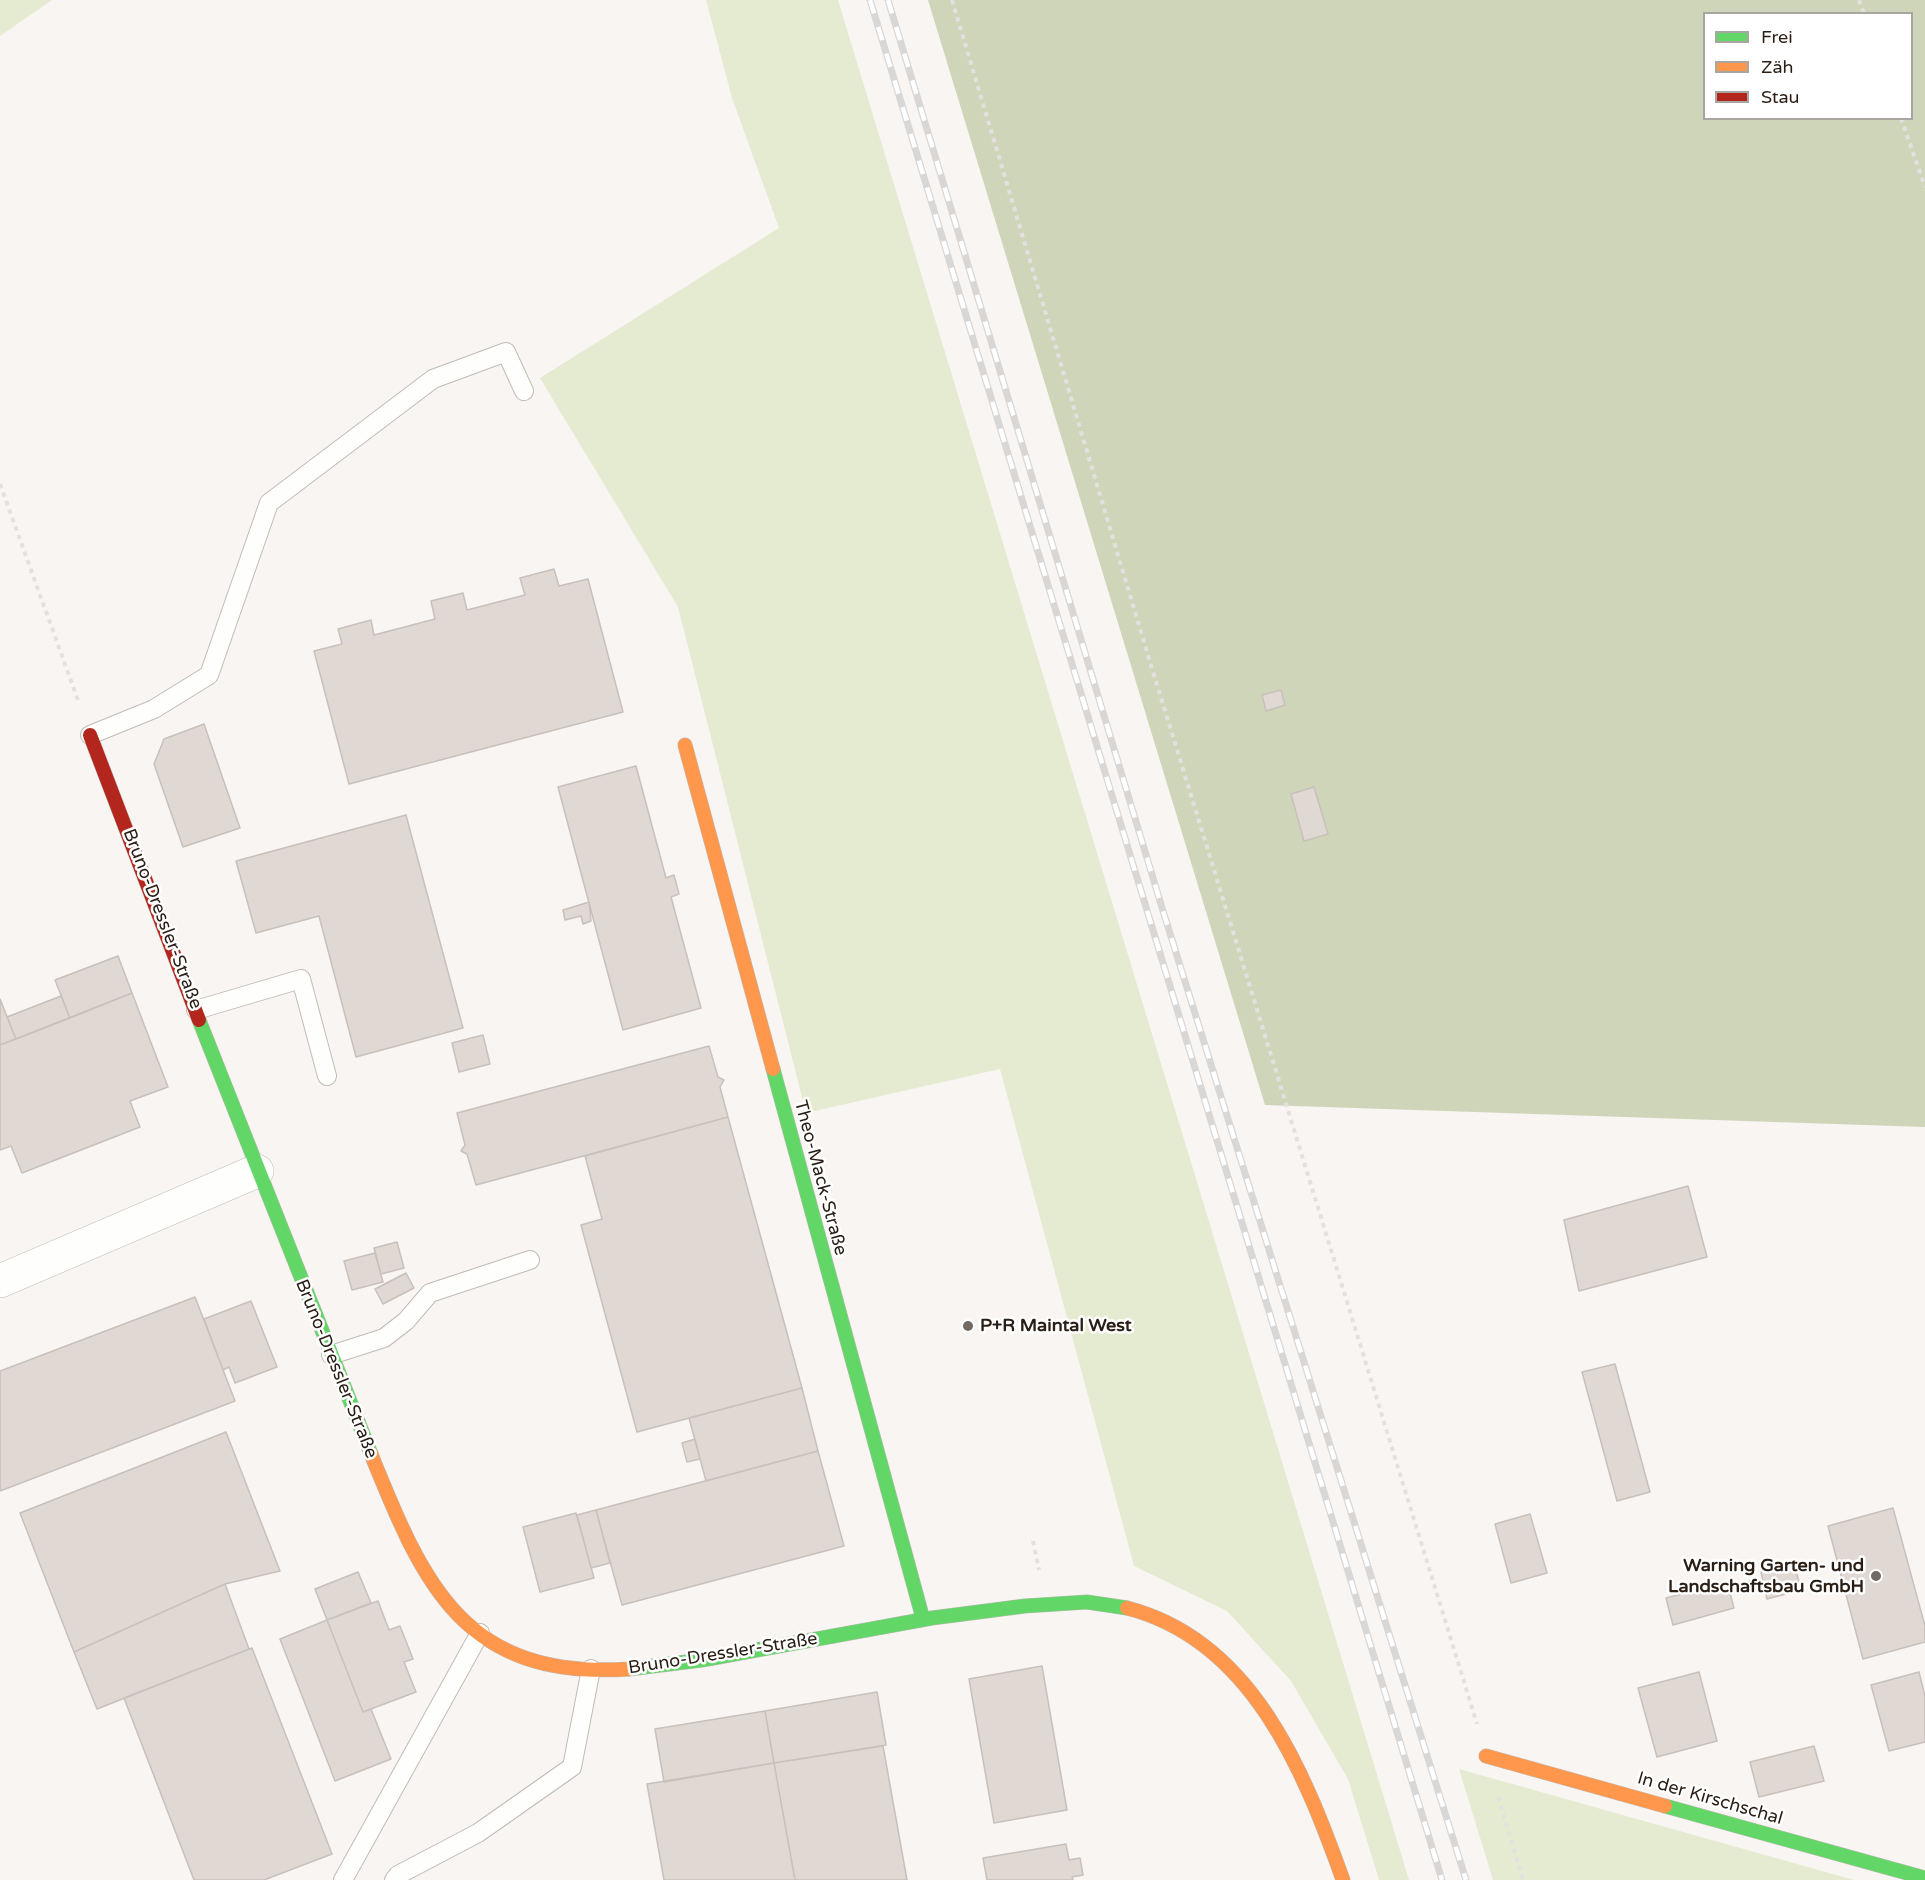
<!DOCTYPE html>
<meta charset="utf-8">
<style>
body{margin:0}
#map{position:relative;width:1925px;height:1880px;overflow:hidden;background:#f8f5f3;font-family:"Varela Round",sans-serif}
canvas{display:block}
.legend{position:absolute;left:1703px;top:12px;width:210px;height:108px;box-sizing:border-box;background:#fff;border:2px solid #a9a5a1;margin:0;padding:8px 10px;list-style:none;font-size:18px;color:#291d14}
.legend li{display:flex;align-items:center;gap:12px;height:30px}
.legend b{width:30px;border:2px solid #a9a5a1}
</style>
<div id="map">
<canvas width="1925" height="1880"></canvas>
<ul class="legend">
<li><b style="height:8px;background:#63d668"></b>Frei</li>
<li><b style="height:8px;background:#ff974d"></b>Zäh</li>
<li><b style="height:8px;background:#b3261e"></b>Stau</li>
</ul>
</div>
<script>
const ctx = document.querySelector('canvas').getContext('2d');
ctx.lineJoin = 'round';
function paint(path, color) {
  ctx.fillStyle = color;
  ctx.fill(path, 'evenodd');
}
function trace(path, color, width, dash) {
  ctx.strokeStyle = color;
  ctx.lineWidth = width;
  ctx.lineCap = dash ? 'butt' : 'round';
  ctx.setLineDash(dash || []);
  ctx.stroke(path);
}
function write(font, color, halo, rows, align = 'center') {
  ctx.font = font + ' "Varela Round",sans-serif';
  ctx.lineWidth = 5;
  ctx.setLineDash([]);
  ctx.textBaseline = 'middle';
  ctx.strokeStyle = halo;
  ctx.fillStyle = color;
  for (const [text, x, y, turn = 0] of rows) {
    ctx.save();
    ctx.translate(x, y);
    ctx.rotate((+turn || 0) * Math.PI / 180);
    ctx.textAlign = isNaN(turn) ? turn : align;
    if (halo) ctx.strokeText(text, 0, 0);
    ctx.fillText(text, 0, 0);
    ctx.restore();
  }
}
paint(new Path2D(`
 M0,0h52l-52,36z
 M706,0h132l571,1880h-30l-31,-101 -57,-98 -64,-70 -93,-45 -134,-497 -194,44 -128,-506 -138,-229 239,-150 -47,-130z
 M1459,1769l395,111h-361z`), '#e5ebd0');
paint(new Path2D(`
 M928,0h997v1127l-660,-22zM1704,14h208v104h-208z`), '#cfd5b8');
const building = new Path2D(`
 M554,569l5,17 29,-7 35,133 -274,72 -35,-133 28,-7 -4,-15 33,-9 3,15 61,-16 -4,-18 32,-8 4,17 58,-15 -5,-17z
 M1281,690l4,15 -19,6 -4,-16z
 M204,724l36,104 -57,19 -29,-83 10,-25z
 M636,766l30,112 8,-3 5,19 -8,3 30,111 -78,22 -65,-243z
 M1314,787l14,47 -24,7 -13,-47z
 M406,815l57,213 -107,29 -37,-141 -63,17 -20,-72z
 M589,902l2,19 -8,3 -2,-8 -16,4 -2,-10z
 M118,956l14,37 -62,25 -15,-38z
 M132,993l36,94 -38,14 10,26 -118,46 -11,-27 -11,4v-105z
 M61,996l9,22 -54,21 -9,-22z
 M0,999l16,40 -16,6z
 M483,1035l7,29 -31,8 -7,-29z
 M709,1046l9,31 6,3 -4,7 8,30 -252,68 -9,-31 -6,-3 4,-6 -8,-32z
 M728,1117l74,271 -165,44 -56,-207 21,-6 -17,-63z
 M1688,1186l19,71 -128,34 -15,-71z
 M397,1242l7,26 -23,6 -7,-26z
 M375,1253l8,29 -31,8 -8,-29z
 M406,1273l8,15 -31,16 -8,-15z
 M195,1297l40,104 -235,90v-120z
 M251,1301l26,66 -42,16 -6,-16 -6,3 -19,-51z
 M1615,1364l35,128 -33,9 -35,-129z
 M802,1388l16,63 -112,30 -17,-63z
 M226,1432l54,139 -55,13 -151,68 -54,-139z
 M695,1439l5,20 -13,3 -5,-19z
 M818,1451l26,95 -222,59 -26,-95z
 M1893,1508l32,118v16l-62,17 -35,-133z
 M596,1510l14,53 -19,5 -14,-53z
 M576,1513l18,65 -54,14 -17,-65z
 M1530,1514l17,59 -36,10 -16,-59z
 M1794,1563l7,27 -34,9 -6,-27z
 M358,1572l13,31 -44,17 -12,-31z
 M1727,1582l7,26 -61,17 -7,-27z
 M225,1584l24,65 -152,60 -23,-57z
 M378,1601l11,29 11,-4 13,33 -9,3 12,30 -53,20 -36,-92z
 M327,1620l36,92 8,-3 20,50 -56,22 -55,-142z
 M252,1648l80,206 -68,26h-70l-70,-182z
 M1042,1666l25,144 -73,13 -25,-144z
 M1699,1672l18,69 -60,16 -19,-69z
 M1919,1672l6,24v46l-36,9 -18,-66z
 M877,1692l9,53 -112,18 -9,-52z
 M765,1711l9,52 -110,19 -9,-53z
 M883,1746l24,134h-112l-21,-117z
 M1814,1746l10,35 -65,16 -9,-35z
 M774,1763l21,117h-131l-17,-96z
 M1066,1844l3,16 11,-2 3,17 -11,2 1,3h-86l-4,-22z`);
paint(building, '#dfd8d3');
trace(building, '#c8c0bb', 1.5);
const lane = new Path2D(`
 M90,735l64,-26 55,-34 60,-172 164,-124 73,-27 18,39
 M196,1010l105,-31 26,97
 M331,1355l53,-17 22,-17 24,-28 100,-33
 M343,1880l137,-247
 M394,1880l4,-5 80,-42 94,-66 19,-98`);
const street = new Path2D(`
 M0,1281l257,-110`);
const fast = new Path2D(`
 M199,1020l172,434
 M773,1069l150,550
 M629,1669l73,-9 230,-42 93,-12 62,-4 40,6
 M1665,1806l260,72`);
const slow = new Path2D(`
 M685,745l88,324
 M371,1454c53,132 94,226 258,215
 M1127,1608c125,32 177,163 216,272
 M1486,1756l179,50`);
const jam = new Path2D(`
 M90,735l109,285`);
trace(lane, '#c2bbb6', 20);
trace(street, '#c2bbb6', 34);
trace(fast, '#c2bbb6', 15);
trace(slow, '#c2bbb6', 15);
trace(jam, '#c2bbb6', 15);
trace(new Path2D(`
 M952,0l198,662 327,1062
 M1859,0l5,14
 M1901,118l24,69
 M0,484l79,219
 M1033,1541l6,29
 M1498,1797l25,83`), '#e3e1e0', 4, [4.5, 4.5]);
trace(lane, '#fefefd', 18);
trace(street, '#fefefd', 33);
trace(fast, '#63d668', 14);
trace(slow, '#ff974d', 14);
trace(jam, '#b3261e', 14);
const rail = new Path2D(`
 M870,0l572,1880
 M888,0l275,911 303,969`);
trace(rail, '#d9d7d6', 7);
trace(rail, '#fff', 4.5, [14]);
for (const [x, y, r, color] of [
 [968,1326,6,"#716962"],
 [1876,1576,6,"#716962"]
]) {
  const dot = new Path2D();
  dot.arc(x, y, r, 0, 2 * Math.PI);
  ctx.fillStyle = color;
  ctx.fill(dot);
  trace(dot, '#fff', 2);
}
write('18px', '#291d14', '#fff', [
 ["Bruno-Dressler-Straße",162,919,69],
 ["Theo-Mack-Straße",820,1178,75],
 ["Bruno-Dressler-Straße",336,1369,68],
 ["Bruno-Dressler-Straße",723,1654,-9],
 ["In der Kirschschal",1710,1799,16]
]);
write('bold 18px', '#291d14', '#fff', [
 ["P+R Maintal West",980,1326],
 ["Warning Garten- und",1864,1566,"right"],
 ["Landschaftsbau GmbH",1864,1587,"right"]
], 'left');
</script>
